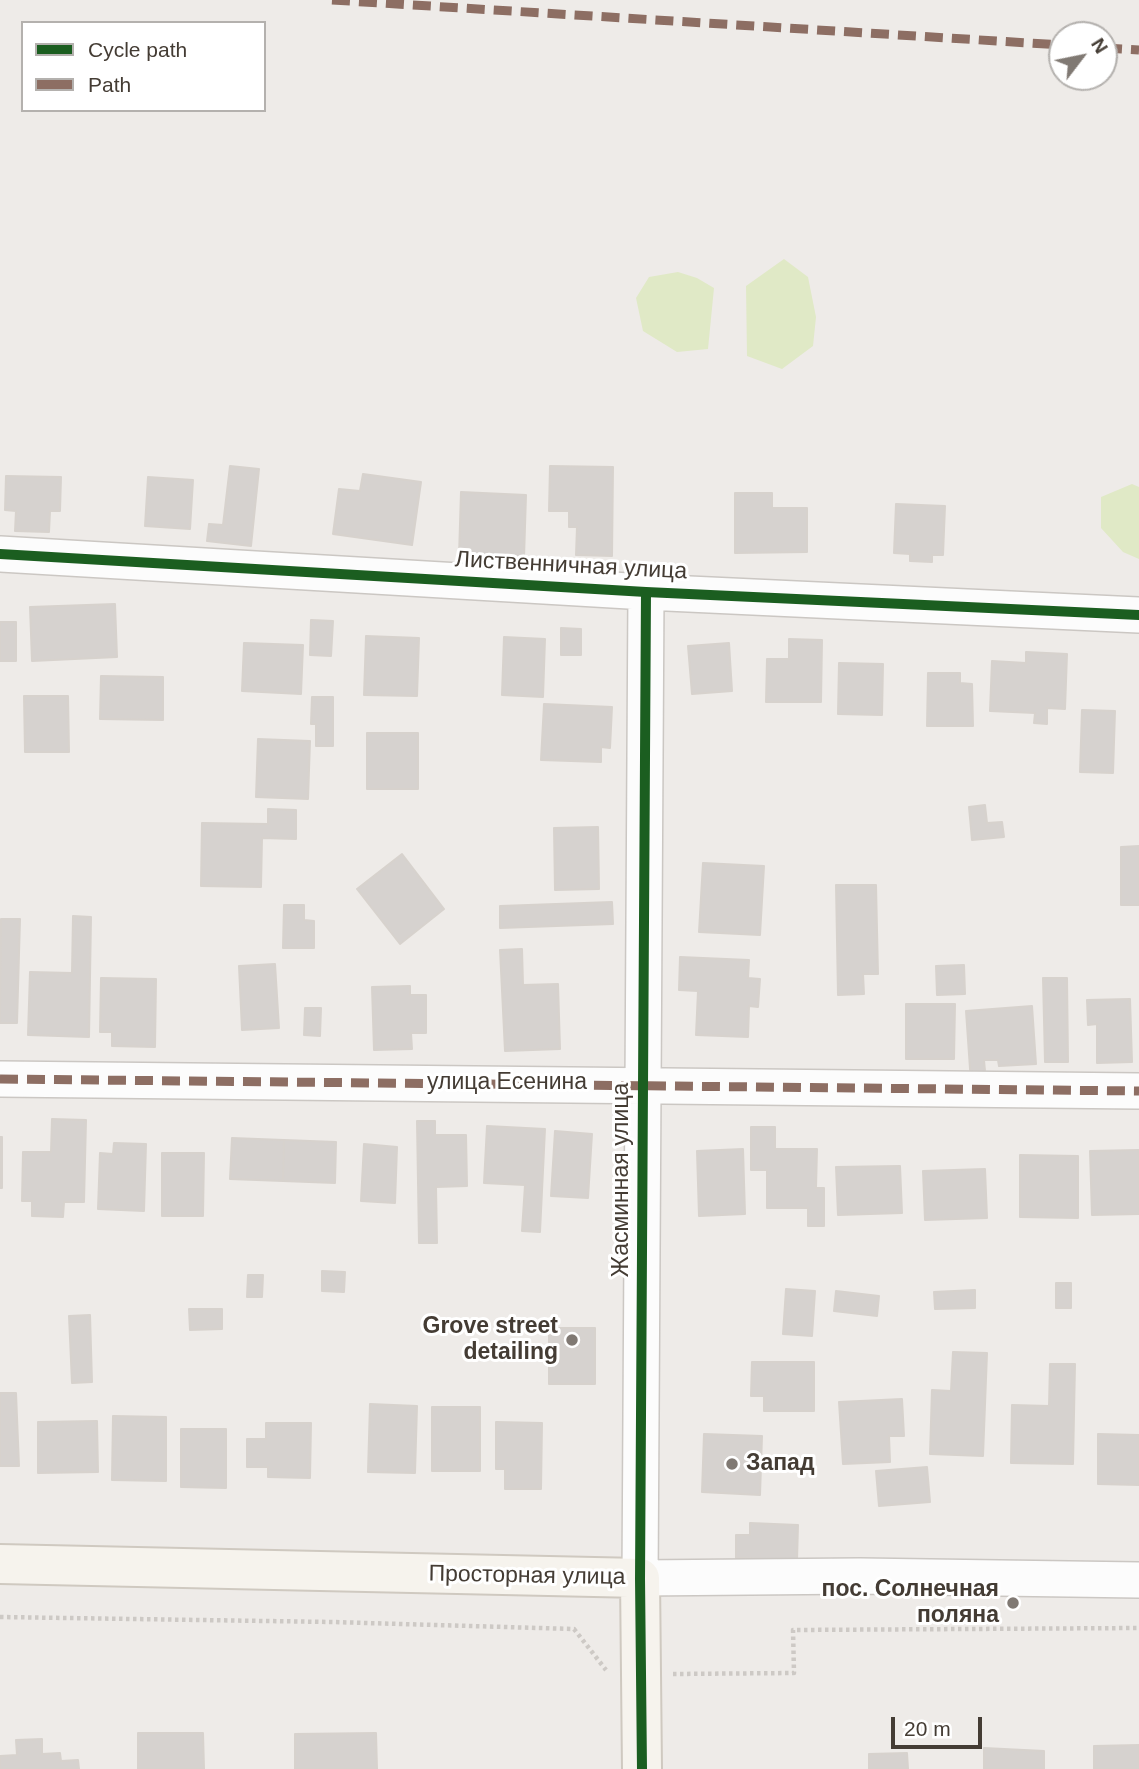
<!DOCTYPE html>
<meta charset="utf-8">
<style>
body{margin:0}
#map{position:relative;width:1139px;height:1769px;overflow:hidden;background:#eeebe8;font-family:Arial,sans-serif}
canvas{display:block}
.legend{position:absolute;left:21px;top:21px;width:245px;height:91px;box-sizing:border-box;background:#fff;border:2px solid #b4b1ae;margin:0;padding:9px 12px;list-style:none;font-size:21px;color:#443c34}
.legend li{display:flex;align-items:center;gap:14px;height:35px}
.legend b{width:35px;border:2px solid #b4b1ae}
.north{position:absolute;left:1048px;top:21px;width:70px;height:70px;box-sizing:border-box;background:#fff;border:2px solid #b4b1ae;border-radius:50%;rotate:58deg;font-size:19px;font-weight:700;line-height:28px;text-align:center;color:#443c34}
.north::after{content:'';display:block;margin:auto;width:24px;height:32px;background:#807973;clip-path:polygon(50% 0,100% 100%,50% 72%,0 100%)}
.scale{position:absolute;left:891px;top:1717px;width:91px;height:32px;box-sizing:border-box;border:4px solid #443c34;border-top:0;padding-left:9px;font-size:21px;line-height:24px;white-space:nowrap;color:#443c34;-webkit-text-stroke:5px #fff;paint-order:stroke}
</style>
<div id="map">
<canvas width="1139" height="1769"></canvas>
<ul class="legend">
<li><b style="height:9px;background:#1b5e20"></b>Cycle path</li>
<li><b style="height:9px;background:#8d6e63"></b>Path</li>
</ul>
<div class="north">N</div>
<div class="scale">20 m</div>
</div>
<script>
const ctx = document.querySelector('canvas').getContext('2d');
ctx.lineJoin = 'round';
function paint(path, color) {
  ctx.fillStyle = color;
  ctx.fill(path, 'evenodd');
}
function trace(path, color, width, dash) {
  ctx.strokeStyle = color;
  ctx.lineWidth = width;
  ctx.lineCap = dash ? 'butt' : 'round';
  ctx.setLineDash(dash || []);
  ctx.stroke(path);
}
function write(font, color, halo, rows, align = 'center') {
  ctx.font = font + ' Arial,sans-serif';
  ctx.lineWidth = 6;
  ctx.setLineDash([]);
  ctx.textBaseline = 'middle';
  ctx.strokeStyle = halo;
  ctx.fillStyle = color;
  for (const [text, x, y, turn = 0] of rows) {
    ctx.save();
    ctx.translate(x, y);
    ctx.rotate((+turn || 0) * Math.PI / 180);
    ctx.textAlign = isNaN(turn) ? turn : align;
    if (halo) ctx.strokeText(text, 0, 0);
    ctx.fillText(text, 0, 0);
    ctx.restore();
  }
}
paint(new Path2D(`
 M784,259l24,18 8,40 -3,29 -31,23 -35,-13 -1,-70z
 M678,272l19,6 17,10 -6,61 -31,3 -34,-21 -7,-33 13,-21z
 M1132,484l7,3v72l-16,-7 -22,-24v-31z`), '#e0e9c6');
const building = new Path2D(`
 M230,466l29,3 -8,77 -44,-5 2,-17 14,1z
 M550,466l63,1 -1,89 -36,-1 1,-28h-8v-16h-20z
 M363,474l58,8 -9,63 -79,-11 6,-45 21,2z
 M6,476l55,1 -1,34h-10l-1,21 -34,-1 1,-20 -11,-1z
 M148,477l45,3 -3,49 -45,-3z
 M461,492l65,3 -2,63 -65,-2z
 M735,493h37v15h35v44l-72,1z
 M896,504l49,2 -2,49h-11v7l-22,-1v-7l-16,-1z
 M115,604l2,53 -85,4 -2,-54z
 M311,620l22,1 -2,35 -21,-1z
 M0,622h16v39h-16z
 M561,628l20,1v26h-20z
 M366,636l53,2 -2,58 -53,-1z
 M504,637l41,2 -2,58 -41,-2z
 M789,639l33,1 -1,62h-55l1,-43h22z
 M244,643l59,2 -2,49 -59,-3z
 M729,643l3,48 -40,3 -4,-48z
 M1026,652l41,2 -2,55 -18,-1v16l-13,-1 1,-10 -45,-2 2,-50 34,2z
 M839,663l44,1 -1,51 -44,-1z
 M928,673h32v10l12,1 1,42h-46z
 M101,676l62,1v43l-63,-1z
 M24,696h44l1,56h-44z
 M312,697h21v49h-17v-22h-5z
 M544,704l68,3 -2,41 -9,-1v15l-60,-2z
 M1082,710l33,1 -2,62 -33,-1z
 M367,733h51v56h-51z
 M258,739l52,2 -2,58 -52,-2z
 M985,805l2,18 15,-1 2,15 -32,3 -3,-33z
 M268,809l28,1v29l-34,-1 -1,49 -60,-1 1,-63 66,1z
 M598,827l1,62 -44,1 -1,-62z
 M1139,846v59h-18v-58z
 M402,854l42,55 -44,35 -43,-55z
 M703,863l61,3 -4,69 -61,-3z
 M836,885h40l2,89h-15l1,20 -26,1z
 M612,902l1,22 -113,4v-22z
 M284,905h20v15l10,1v27h-31z
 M73,916l18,1 -2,120 -61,-2 2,-63 42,1z
 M1,919h19l-3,104h-17z
 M522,949l1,36 35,-1 2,65 -55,2 -5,-101z
 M680,957l69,3 -1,18 12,1 -2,28 -9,-1 -1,31 -52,-2 2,-44 -19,-1z
 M275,964l4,64 -37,2 -3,-64z
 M964,965l1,29 -28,1 -1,-29z
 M101,978l55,1 -1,68 -43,-1v-14h-12z
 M1043,978h24l1,84h-23z
 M410,986v9h16v38h-15l1,16 -38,1 -2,-63z
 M1130,999l2,63 -35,1v-39l-9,1 -1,-25z
 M906,1004h49l-1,55h-48z
 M1032,1006l4,58 -37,2 -1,-6h-14l2,22 -15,1 -5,-72z
 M305,1008h16l-1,28 -16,-1z
 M52,1119l34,1 -2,82h-20l-1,15 -31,-1v-15h-10l1,-49h28z
 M417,1121h18v14h31l1,51 -31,1 1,56h-18z
 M487,1126l58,3 -5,103 -18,-1 3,-46 -41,-2z
 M751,1127h24v22h42l-1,39h8v38h-16v-18h-41v-38h-16z
 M555,1131l37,3 -4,64 -37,-2z
 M0,1137h2v51h-2z
 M232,1138l52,2 -1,41 -53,-2z
 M284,1140l52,2 -1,41 -52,-2z
 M114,1143l32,1 -2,67 -46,-2 2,-56 13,1z
 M364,1144l33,3 -2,56 -34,-2z
 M743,1149l2,65 -46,2 -2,-65z
 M1139,1150v64l-47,1 -2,-64z
 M162,1153h42l-1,63h-41z
 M1020,1155l58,1v62l-58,-1z
 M900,1166l2,47 -64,2 -2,-48z
 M985,1169l2,49 -62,2 -2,-49z
 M322,1271l23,1 -1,20 -22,-1z
 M248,1275h15l-1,22h-15z
 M1056,1283h15v25h-15z
 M786,1289l29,2 -3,45 -29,-2z
 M975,1290v18l-40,1 -1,-17z
 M836,1291l43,5 -2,20 -43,-5z
 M189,1309h33v20l-32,1z
 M90,1315l2,67 -20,1 -3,-67z
 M549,1328h46v56h-46z
 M953,1352l34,1 -4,103 -53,-2 2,-64 19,1z
 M752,1362h62v49h-50v-15h-13z
 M1050,1364h25l-2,100 -62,-1 1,-58 37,1z
 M0,1393h16l3,73h-19z
 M902,1399l2,37h-15l1,26 -47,2 -4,-62z
 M370,1404l47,2 -2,67 -47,-1z
 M432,1407h48v64h-48z
 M113,1416l53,1v64l-54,-1z
 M97,1421l1,51 -60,1v-51z
 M496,1422l46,1 -1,66h-36v-20h-9z
 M266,1423h45l-1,55 -42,-1v-10h-21v-28h19z
 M181,1429h45v59l-45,-1z
 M704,1434l58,2 -2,59 -58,-3z
 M1098,1434l41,1v50l-41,-1z
 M927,1467l3,35 -51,4 -3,-35z
 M750,1523l48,2 -1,35 -61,-2v-23h14z
 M138,1733h65l1,36h-66z
 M376,1733l1,36h-82v-35z
 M42,1739v15l18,-1 1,8 17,-1 1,9h-79v-13l17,-1 -1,-15z
 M1139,1745v24h-45v-23z
 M984,1748l60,3v18h-60z
 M907,1753l1,16h-39v-15z`);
paint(building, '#d6d2cf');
trace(building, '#d7d2cd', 2);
const street = new Path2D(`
 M0,554l646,38 493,23
 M646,592l-6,986 220,-2 279,4
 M0,1079l1139,12`);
const secondary = new Path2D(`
 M0,1564l640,14 2,191`);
trace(street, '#cbc7c3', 38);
trace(secondary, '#cfc9c0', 42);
trace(new Path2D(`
 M0,1617l332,5 242,7 32,41
 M673,1674l121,-1 -1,-43 346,-2`), '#cdc9c5', 4.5, [3.5, 3.5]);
trace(street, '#fcfcfc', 35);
trace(secondary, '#f6f3ed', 38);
trace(new Path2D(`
 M332,0l730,45
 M1104,48l35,2
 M0,1079l1139,12`), '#8d6e63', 9, [18, 9]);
trace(new Path2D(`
 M0,554l646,38 493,23
 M642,1769l-2,-191 6,-986`), '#1b5e20', 10);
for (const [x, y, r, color] of [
 [572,1340,7,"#807973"],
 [732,1464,7,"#807973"],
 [1013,1603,7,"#807973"]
]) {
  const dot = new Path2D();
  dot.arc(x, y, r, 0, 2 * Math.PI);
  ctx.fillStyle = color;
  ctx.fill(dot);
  trace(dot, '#fff', 2.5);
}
write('23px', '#443c34', '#fff', [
 ["Лиственничная улица",571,566,3],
 ["улица Есенина",507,1083],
 ["Жасминная улица",622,1180,-90],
 ["Просторная улица",527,1576,1]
]);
write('bold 23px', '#443c34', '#fff', [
 ["Grove street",558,1327],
 ["detailing",558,1353],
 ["Запад",746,1464,"left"],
 ["пос. Солнечная",999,1590],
 ["поляна",999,1616]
], 'right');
</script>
